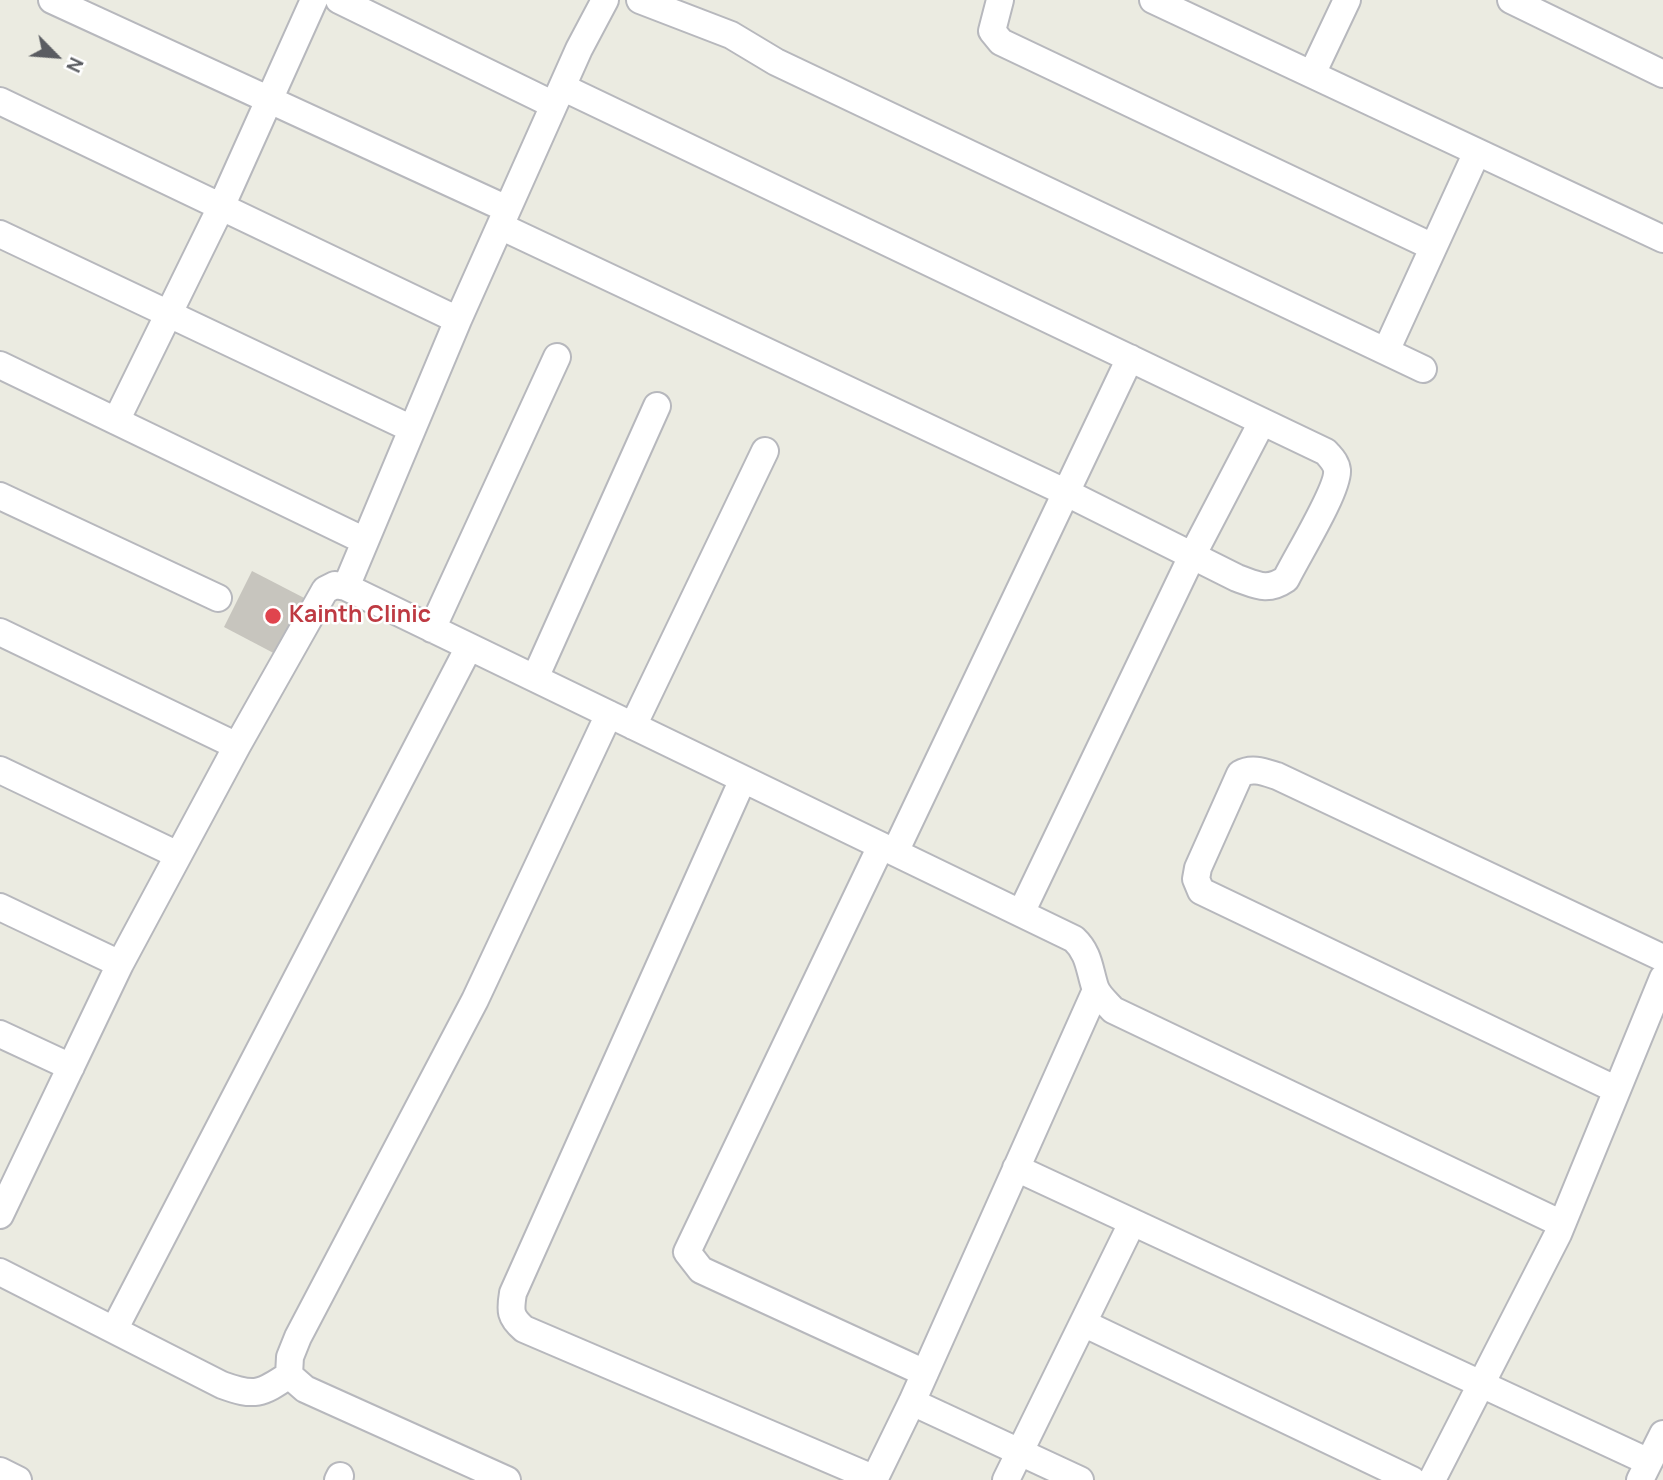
<!DOCTYPE html>
<style>
body{margin:0}
#map{position:relative;width:1663px;height:1480px;overflow:hidden;background:#ebebe1;font-family:Manrope,sans-serif}
canvas{display:block}
.north{position:absolute;left:21px;top:21px;width:70px;height:70px;-webkit-text-stroke:5px #fff;paint-order:stroke;rotate:115deg;font-size:19px;font-weight:700;line-height:28px;text-align:center;color:#5a5c61}
.north::after{content:'';display:block;margin:auto;width:24px;height:32px;background:#5a5c61;clip-path:polygon(50% 0,100% 100%,50% 72%,0 100%)}
</style>
<div id="map">
<canvas width="1663" height="1480"></canvas>
<div class="north">N</div>
</div>
<script>
const ctx = document.querySelector('canvas').getContext('2d');
ctx.lineJoin = 'round';
function paint(path, color) {
  ctx.fillStyle = color;
  ctx.fill(path, 'evenodd');
}
function trace(path, color, width, dash) {
  ctx.strokeStyle = color;
  ctx.lineWidth = width;
  ctx.lineCap = dash ? 'butt' : 'round';
  ctx.setLineDash(dash || []);
  ctx.stroke(path);
}
function write(font, color, halo, rows, align = 'center') {
  ctx.font = font + ' Manrope,sans-serif';
  ctx.lineWidth = 5;
  ctx.setLineDash([]);
  ctx.textBaseline = 'middle';
  ctx.strokeStyle = halo;
  ctx.fillStyle = color;
  for (const [text, x, y, turn = 0] of rows) {
    ctx.save();
    ctx.translate(x, y);
    ctx.rotate((+turn || 0) * Math.PI / 180);
    ctx.textAlign = isNaN(turn) ? turn : align;
    if (halo) ctx.strokeText(text, 0, 0);
    ctx.fillText(text, 0, 0);
    ctx.restore();
  }
}
paint(new Path2D(`
 M252,571l60,31 -29,56 -59,-31z`), '#c7c5be');
const street = new Path2D(`
 M52,0l455,209
 M339,0l215,105
 M640,0l91,35 45,27 647,307
 M1000,0l-8,31 9,11 432,205
 M1153,0l510,239
 M1511,0l152,74
 M1312,74l35,-74
 M0,101l458,219
 M500,226l567,267 170,85c20,7 30,14 49,1 10,-21 53,-90 51,-109 -1,-8 -6,-12 -11,-18l-764,-365
 M0,234l412,195
 M1386,351l91,-199
 M0,365l365,176
 M116,421l105,-214 93,-207
 M0,496l218,102
 M346,587l112,-267 121,-271 26,-49
 M432,629l125,-272
 M0,632l237,114
 M535,678l122,-272
 M633,726l132,-275
 M0,770l178,85
 M743,779l-230,514c-3,18 -3,24 11,36l351,150
 M881,846l-194,406 14,18 224,103
 M895,852l235,-494
 M0,907l120,57
 M1021,913l171,-357 70,-134
 M0,1034l71,33
 M1617,1090l-416,-199 -5,-12 2,-11 42,-94c12,-7 24,-2 37,2l386,182
 M1016,1168l633,294
 M0,1215l120,-251 117,-218 88,-156 10,-5 11,2 728,352c15,14 15,29 21,48 3,9 12,16 18,23l449,214
 M0,1272l222,113c33,12 39,9 67,-10
 M1083,1323l329,157
 M114,1330l355,-683
 M912,1402l168,78
 M0,1471l18,9
 M338,1480l2,-4
 M507,1480l-202,-91 -16,-14 1,-18 8,-20 177,-337 134,-286
 M874,1480l38,-78 184,-412
 M1006,1480l126,-257
 M1432,1480l126,-246 105,-256
 M1640,1480l23,-46`);
trace(street, '#b7b8bd', 30);
trace(street, '#fff', 26);
for (const [x, y, r, color] of [
 [273,616,9,"#e0444e"]
]) {
  const dot = new Path2D();
  dot.arc(x, y, r, 0, 2 * Math.PI);
  ctx.fillStyle = color;
  ctx.fill(dot);
  trace(dot, '#fff', 2.5);
}
write('bold 23px', '#be3a42', '#fff', [
 ["Kainth Clinic",289,616]
], 'left');
</script>
